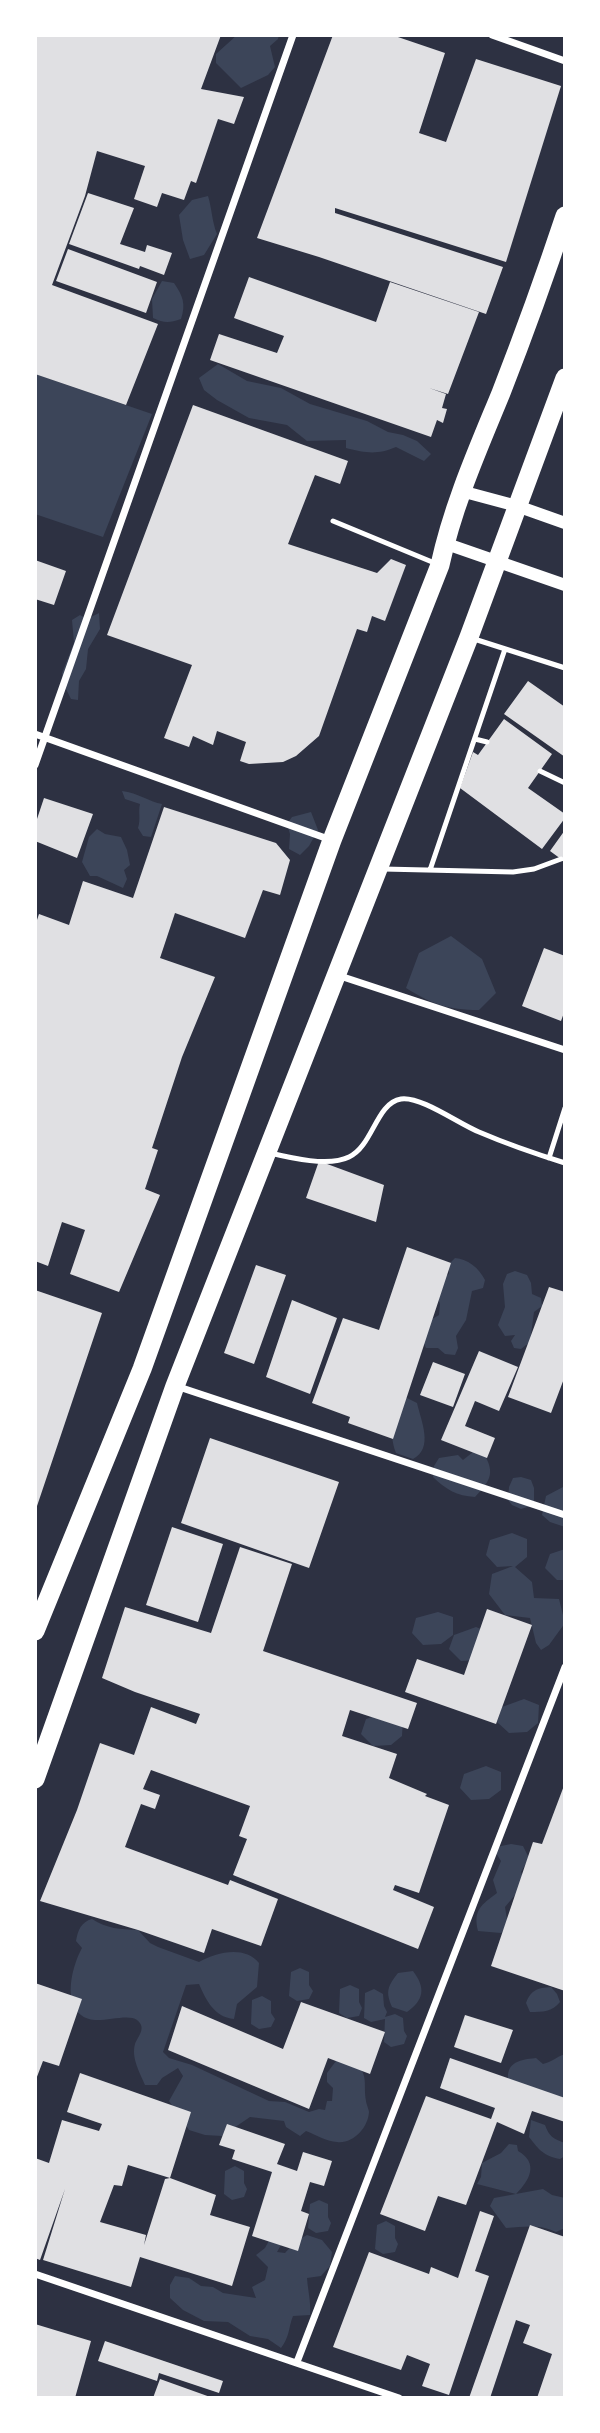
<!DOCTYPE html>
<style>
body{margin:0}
#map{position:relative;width:600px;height:2433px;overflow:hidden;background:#2d3142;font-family:"Sofia Sans Condensed",sans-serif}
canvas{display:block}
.frame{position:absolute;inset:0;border:37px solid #fff;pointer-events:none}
</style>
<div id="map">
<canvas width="600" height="2433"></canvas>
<div class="frame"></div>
</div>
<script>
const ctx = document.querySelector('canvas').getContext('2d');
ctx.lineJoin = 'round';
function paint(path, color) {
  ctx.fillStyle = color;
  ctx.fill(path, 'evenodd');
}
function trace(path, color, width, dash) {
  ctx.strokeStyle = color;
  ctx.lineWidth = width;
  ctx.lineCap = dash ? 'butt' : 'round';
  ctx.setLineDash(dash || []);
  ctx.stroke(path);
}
paint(new Path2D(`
 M237,35h42l-1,4 -8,7 5,21 -7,8 -27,13 -25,-25v-9z
 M208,196c4,13 4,26 9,38l-13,21 -14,4 -7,-19 -4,-25 13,-15z
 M162,281l12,2c9,13 12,21 7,36 -12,4 -17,4 -28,-1l-1,-19z
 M218,364l29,17 34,7 29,16 57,17 21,11 15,3 14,6 14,13 -7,7 -28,-14c-19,8 -30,6 -50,1v-8l-39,1 -20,-16 -38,-7 -32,-18 -13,-10 -5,-12z
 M35,374l117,40 -49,123 -68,-23z
 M99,613l1,16 -12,20 -2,20 -7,12 -1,19 -7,-1 -7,-14 -2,-12 12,-30 -2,-23 8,-5 7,4z
 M122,791c16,2 28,11 40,13l-11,33 -8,-1 -5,-8c3,-9 0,-16 2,-24l-15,-5z
 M311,812l7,18 -9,16 -9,9 -11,-6 1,-15 -3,-10 5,-7z
 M97,829l8,5 16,3 6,13 3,15 -6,5 3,9 -4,9 -26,-12h-7l-8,-14 7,-25z
 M451,936l31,23 14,34 -17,17c-32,0 -47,-6 -73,-22l13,-35z
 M455,1258c13,1 24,10 30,22l-2,8 -11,3 -6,29 -10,16 2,12 -3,7 -10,-1 -7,-6h-12l-4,-9 5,-17 12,-7 1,-11 -5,-13 10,-15 4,-2v-10z
 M515,1271l12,4 4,8 1,11 9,4 1,8 -8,6 -4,30 -9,7 -7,-1 -3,-7 4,-6 -10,1 -7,-11 7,-18 -2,-23 4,-10z
 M405,1397l12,6c4,18 17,45 -4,56l-17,-6c-9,-24 0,-34 9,-56z
 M473,1452l11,2c12,20 5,28 -9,43 -18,-1 -30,-8 -42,-20l1,-11 5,-8 19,-3 5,5z
 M521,1477l10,3 3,8v17l-13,4 -9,-4 -4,-5 1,-13 4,-9z
 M563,1487h2v40l-15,-5 -8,-7 4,-19z
 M512,1533l15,6v18l-12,10 17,15 2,16 25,1 6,24 -16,22 -8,5 -5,-7 -6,-25 -25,-3 -16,-21 3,-20 21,-8 -16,1 -11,-12 4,-15z
 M565,1549v31h-8l-12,-12 5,-14z
 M438,1612l15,5v18l-12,9 -18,1 -11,-12 4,-15z
 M476,1627l15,6 -12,27 -18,1 -12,-12 5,-14z
 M524,1699l15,6 -1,18 -11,9 -18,1 -12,-11 5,-15z
 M388,1712l15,6 -1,18 -11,9 -18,1 -12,-12 5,-15z
 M486,1766l15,6v18l-12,9 -18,1 -11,-12 4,-14z
 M511,1844l12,2 6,12 -8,14 4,11 -20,24 3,19 -7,7 -23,-2c-5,-21 3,-26 19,-38l-4,-13 8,-19 -7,-11 7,-4z
 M92,1919c15,10 28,10 46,11l12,13 8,4 41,15c17,-10 46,-17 60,1l-2,24 -20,17 -3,15c-20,-2 -28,-19 -35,-35l-13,1 -23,67 6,6 23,7 77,36 16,1 24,10 10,-3 6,1 2,-9h5l1,-13 -6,-6v-9l9,-12h20c13,17 7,22 10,40 0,2 3,9 3,11 -1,16 -16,32 -32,30 -11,-1 -21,-7 -31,-11l-6,5 -14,-9 -2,-6 -34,-4 -28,19 -17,-1 -16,-5 -20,-29 14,-25 -5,-8 -16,10 -5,7h-12c-5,-12 -14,-27 -10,-41 3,-8 12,-16 2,-24 -9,-7 -35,3 -48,-1 -29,-9 -17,-53 -7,-71l-6,-7c2,-11 5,-19 16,-22z
 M300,1968l9,4v13l4,6 -4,8 -12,2 -8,-5 2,-24z
 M413,1971c13,17 11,29 -6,41l-15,-5c-7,-16 -4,-21 6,-34z
 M350,1985l9,4v13l3,6 -3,8 -12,2 -8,-5 1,-24z
 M551,1987l6,7 3,8c-8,10 -17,10 -30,10l-4,-9c5,-13 11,-15 25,-16z
 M374,1989l9,5 1,12 3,6 -2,5 10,-3 8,4 1,13 3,5 -3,8 -13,3 -7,-5 1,-23 -14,3 -7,-4 1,-25z
 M262,1996l9,5v12l4,6 -4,8 -12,2 -8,-5 1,-24z
 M565,2054v49l-56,-17c-5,-23 8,-26 27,-28l7,6c9,-2 13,-7 22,-10z
 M531,2120l14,5c4,11 8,14 20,18v13l-5,3c-16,-3 -21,-9 -31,-22z
 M509,2144l8,1 1,6c21,12 12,29 -2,43l-39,-10 4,-7 1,-14 19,-10z
 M235,2166l9,5v12l3,6 -3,8 -12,3 -8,-6 1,-23z
 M543,2189l9,6 13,3v30l-9,4c-18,-8 -31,-5 -50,-4l-16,-22 4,-8z
 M319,2200l9,4v13l3,6 -3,8 -12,2 -8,-5 2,-24z
 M386,2221l9,5v12l3,6 -3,8 -12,2 -8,-5 2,-24z
 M272,2235l9,10 -4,7 8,1 11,-12 11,-6 15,5 10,12 -2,14 -9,10 -14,2c1,14 4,22 3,37l-17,1c-5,13 -3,20 -12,32l-13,-9 -18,-3 -22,-14 -24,-1 -21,-11 -13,-12v-13l5,-9 14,2 12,8 12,1 10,6 33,5 -4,-11 13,-7 3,-13 -12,-12 9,-7z`), '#3c4559');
paint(new Path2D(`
 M35,35h186l-20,54 43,8 -10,27 -16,-5 -22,64 -5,-2 -7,19 -22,-7 -5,14 -23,-8 11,-33 -48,-15 -12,45 -33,89 106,39 -32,81 -91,-31z
 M333,35h59l53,18 -26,80 27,9 30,-83 85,27 -55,176 -171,-54v5l168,54 -17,47 -167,-57 -62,-19z
 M88,193l46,15 -14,36 25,8 2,-7 25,8 -8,22 -24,-9 -1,3 -70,-25z
 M68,249l89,33 -11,31 -90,-32z
 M249,277l127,45 14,-40 89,30 -31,82 -19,-6 17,6 -4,14 5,1 -4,14 -6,-3 -6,17 -221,-77 9,-26 58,19 7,-17 -50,-18z
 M193,405l155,56 -8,23 -25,-9 -27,69 89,29 14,-14 15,6 -21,56 -13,-5 -5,16 -10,-3 -38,107 -23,20 -13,6 -34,2 -9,-3 6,-19 -29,-11 -4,14 -20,-9 -4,11 -25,-9 28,-73 -85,-30z
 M35,560l31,11 -12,34 -19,-6z
 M528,681l37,26v50l-61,-43z
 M504,719l48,35 -24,34 37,26v4l-23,31 -82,-61 13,-36 5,3z
 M44,798l49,16 -16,44 -42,-17v-16z
 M164,807l112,36 14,17 -10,35 -17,-5 -18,48 -70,-25 -15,45 55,19 -33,80 -30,91 6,2 -13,39 15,6 -41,97 -49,-18 15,-44 -23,-8 -14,44 -13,-5v-335l4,-12 30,11 14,-44 50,17z
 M565,830v32l-15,-11z
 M544,948l21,8v54l-4,11 -39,-15z
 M319,1161l65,24 -8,37 -70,-24z
 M407,1247l44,16 -58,176 -45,-16 2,-6 -38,-14 31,-85 36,12z
 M256,1265l30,10 -32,89 -30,-11z
 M549,1287l16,5v84l-14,37 -43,-16z
 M35,1290l67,23 -67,199z
 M292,1300l45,18 -27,76 -44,-17z
 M479,1351l39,16 -19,44 -24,-10 -10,25 30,12 -8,20 -46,-18z
 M433,1362l32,12 -12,33 -33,-12z
 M210,1438l129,44 -30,86 -128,-45z
 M172,1527l51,17 -25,78 -52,-17z
 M240,1547l52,17 -29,87 154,52 -9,26 -58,-19 -8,26 55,18 -8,24 38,16 -2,2 24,9 -30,88 -24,-8 -2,5 41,17 -16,42 -185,-74 14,-36 -8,-3 11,-30 -99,-36 -8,19 17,6 -5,14 -14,-5 -16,43 103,38 2,-5 48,19 -17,47 -49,-17 -8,24 -66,-23 -98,-29 37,-91 23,-67 34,12 17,-48 45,17 4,-10 -65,-22 -33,-14 23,-71 86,26z
 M487,1609l45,16 -36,99 -91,-32 12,-33 47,16z
 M565,1783v208l-74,-25 42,-124 9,2z
 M35,1983l47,16 -23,67 -16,-5 -8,21z
 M301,2002l84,30 -15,42 -42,-16 -19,51 -141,-59 14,-44 101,43z
 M465,2015l48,15 -12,33 -47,-16z
 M450,2058l115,40v24l-33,-11 -8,23 -27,-12 -31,83 -28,-9 -13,35 -45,-17 46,-118 65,23 4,-11 -55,-20z
 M80,2073l111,39 -21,66 46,17 -6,20 40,12 -18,59 -92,-29 -9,30 -88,-27 22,-71 -25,71 -5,-2v-100l14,5 13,-43 37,11 3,-7 -35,-12zM128,2165l42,13 -5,1 -21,66 2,-10 -46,-13 14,-37 8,1z
 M227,2124l58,20 -8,20 20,7 6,-19 29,9 -8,25 -14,-4 -9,29 8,3 -11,37 -46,-15 20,-64 -40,-13 3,-9 -16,-5z
 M480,2211l14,5 -19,55 14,5 -40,119 -27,-9 8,-22 -23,-9 -6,15 -68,-23 36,-95 60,22 2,-7 27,11z
 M530,2225l35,12v161h-28l15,-44 -29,-11 7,-18 -14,-5 -26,78h-21z
 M35,2324l56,17 -16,57h-40z
 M105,2341l118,40 -4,12 -60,-20 -2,8 -59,-20z
 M160,2379l53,19h-60z`), '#e0e0e3');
trace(new Path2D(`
 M333,521l104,43
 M471,638l94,30
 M475,739l12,3
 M540,771l25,12
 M383,869l130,3 21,-3 27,-10
 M430,870l75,-221
 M270,1153c21,5 59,14 79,4 24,-11 27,-54 52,-58 20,-3 58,25 78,33 28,12 57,22 86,31
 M549,1158l16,-50`), '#fff', 5);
trace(new Path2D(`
 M492,35l73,26
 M35,734l296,106
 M35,765l258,-730
 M337,975l228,75
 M176,1386l389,129
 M35,2274l364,124
 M297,2362l268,-695`), '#fff', 7);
trace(new Path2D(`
 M461,491l56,15 48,17
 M444,543l121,42`), '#fff', 12);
trace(new Path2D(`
 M35,1631l107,-262 190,-529 108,-275c13,-60 38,-116 61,-172 23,-59 44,-117 64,-177
 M35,1779l140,-393 294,-749 96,-259`), '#fff', 19);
</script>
